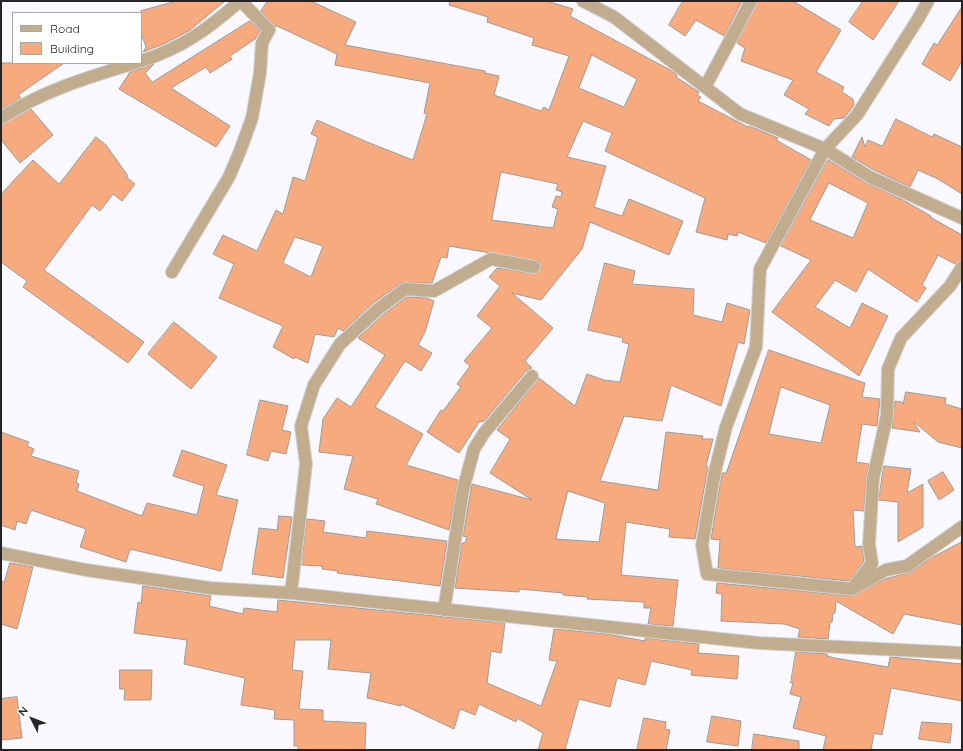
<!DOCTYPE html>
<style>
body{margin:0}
#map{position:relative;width:963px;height:751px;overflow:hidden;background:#f8f8fe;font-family:Quicksand,sans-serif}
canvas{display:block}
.frame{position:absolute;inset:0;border:2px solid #252527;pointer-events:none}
.legend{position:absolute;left:12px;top:12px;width:130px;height:52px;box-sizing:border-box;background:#fff;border:1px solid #a8a8a9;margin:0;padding:5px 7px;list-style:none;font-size:12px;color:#252527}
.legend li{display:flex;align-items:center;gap:8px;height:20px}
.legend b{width:20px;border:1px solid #a8a8a9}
.north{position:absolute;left:12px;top:699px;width:40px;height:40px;-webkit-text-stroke:3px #fff;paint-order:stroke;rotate:312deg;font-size:11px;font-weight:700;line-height:16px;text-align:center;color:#252527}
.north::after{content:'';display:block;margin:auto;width:14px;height:18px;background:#252527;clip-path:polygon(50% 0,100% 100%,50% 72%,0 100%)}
</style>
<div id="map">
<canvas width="963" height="751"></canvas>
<div class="frame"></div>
<ul class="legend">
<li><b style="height:5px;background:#c1ad8e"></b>Road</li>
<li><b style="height:11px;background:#f7aa7e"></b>Building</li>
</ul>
<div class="north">N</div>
</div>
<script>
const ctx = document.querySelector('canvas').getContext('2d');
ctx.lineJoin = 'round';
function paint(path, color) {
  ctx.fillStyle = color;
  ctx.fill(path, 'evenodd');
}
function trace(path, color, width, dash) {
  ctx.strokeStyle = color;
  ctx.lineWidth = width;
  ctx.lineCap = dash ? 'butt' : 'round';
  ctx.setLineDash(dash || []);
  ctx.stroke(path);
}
const building = new Path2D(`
 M177,1h48l-35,29 -24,13 -23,9 3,-5 -5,-14v-22z
 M268,1h43l45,21 -11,23 140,26v2l14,3 -5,19 47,16 3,-4 5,3 20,-54 -37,-11 2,-7 -47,-16 1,-5 -39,-12 1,-4h97l26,8 -3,7 102,55 5,4 -1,2 23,15 -2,3 4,2 -3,4 50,26 1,-1 29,12 -2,2 35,20 -45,83 -28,-11 -1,4 -9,-2 -1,6 -31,-8 9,-34 -100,-47 7,-18 -29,-12 -16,36 39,9 -12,41 28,9 7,-17 54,22 -14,34 -79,-33 -8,27 -41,51 -29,-7 41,35 -28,33 7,7 -6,3 -42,50 -5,1 -20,31 -32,-21 14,-22 2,1 18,-24 -4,-3 13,-18 -6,-5 28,-33 -15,-12 23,-30 -11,-9 8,-9 39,6 5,-5 -2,-8 -90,-15 -2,12 -6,-1 -9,26h-31l-28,20 -30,28 -5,-3 -4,9 -19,-3 -7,29 -13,-6 -1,2 -21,-12 10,-21 -64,-28 15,-34 -21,-10 10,-19 34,16 19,-41 7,4 10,-37 12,4 13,-44 -7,-3 6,-14 50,22 46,18 14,-46 -3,-1 6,-30 -95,-18 2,-11 -60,-28 -2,1 -14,-16zM592,55l45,24 -13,28 -45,-19zM501,172l57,12 -2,6 6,2 -1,5 -5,-1 -4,11 6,2 -5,19 -61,-8zM295,237l28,9 -12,31 -28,-14z
 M683,1h59l-18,35 -28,-16 -11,16 -16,-11z
 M758,1h35l48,29 -25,42 28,15 -2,5 11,7 1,6 -10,13 -10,1 -5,7 -24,-12 4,-5 -25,-14 9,-15 -52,-19 4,-13 -8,-5z
 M863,1h36l-26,39 -24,-18z
 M962,7v54l-12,20 -28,-17 12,-21 3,2z
 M250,21l10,10 -5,8 -25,17 2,3 -22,14 -4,-6 -35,21 59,38 -14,21 -97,-58 11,-17 24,-8 -9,9 7,9z
 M1,63h63l-46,32 3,3 -20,11z
 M31,109l22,26 -33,28 -19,-23v-15z
 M896,119l36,18 2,-3 28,13v47l-24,-15 -20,-9 -8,17 -36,-17 -22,-13 10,-20 3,10 3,-7 14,6z
 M96,137l10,8 22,31 -2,1 9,7 -13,17 -9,-7 -13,17 -8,-6 -48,65 100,72 -16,21 -105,-76 4,-6 -26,-19v-68l32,-34 26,24z
 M828,160l38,23 37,17 28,16 -1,1 32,18v25l-7,4 -17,-9 -16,30 4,3 -9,14 -49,-33 -12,23 -21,-12 -20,27 35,21 12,-25 26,13 -29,60 -87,-64 39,-52 -30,-14zM829,183l39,20 -15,35 -43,-18z
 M605,263l30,8 -3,13 62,5 -1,26 29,7 5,-19 23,7 -6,34 -6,-2 -17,64 -50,-21 -9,36 -38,-5 -24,65 58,9 8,-58 37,4 -1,3h11l-7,27 2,1 -13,72 -26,-2 1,-8 -44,-7 -5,53 57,5 -5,46 -25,-2 3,-16h-7v-6l-57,-3 1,-2 -25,-2v-2l-44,-4v3l-64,-4 7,-45h3l2,-6 -4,-1 9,-52 60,16 -42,-27 20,-34 -13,-9 42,-52 36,28 12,-32 17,6 16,2 9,-38 -7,-2 1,-4 -35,-8zM568,491l37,12 -6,39 -43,-3z
 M407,297l20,1 7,3 -9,31 -7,13 14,8 -11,18 -16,-10 -30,46 48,27 -17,31 52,15 -9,50 -73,-26 2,-5 -34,-10 9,-33 -34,-4 4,-33 14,-21 14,9 34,-52 -27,-17 25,-23z
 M174,322l43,35 -26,32 -43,-35z
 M769,350l96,33 -3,14 18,2 -3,27 -15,-2 -6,38 13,2 -3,15 -2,32 -11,-1 2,37 7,-1 2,15 -15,20 -131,-13 2,-28 -9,-1 11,-66h4zM781,387l49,18 -9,38 -52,-9z
 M906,392l40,6 -1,6 17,5v39l-24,-6 -25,-21 7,11 -28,-4 3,-27 7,1 1,2z
 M260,400l28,6 -6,24 9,2 -5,22 -15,-3 -3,10 -21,-6z
 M1,432l28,10 -2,4 7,3 -3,7 48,15 -3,11 3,2 -2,7 65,25 5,-13 50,12 7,-29 -31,-10 9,-26 45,15 -11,30 22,5 -17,71 -91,-22 -4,13 -46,-15 6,-18 -55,-19 -5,14 -9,-3 -2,9 -14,-5z
 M884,466l27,3 -4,24 16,-9v43l-25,15v-40l-19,-2z
 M943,472l11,18 -15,10 -11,-19z
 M279,516l13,1 -9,61 -31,-4 7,-46 18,2z
 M307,519l18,2 -2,11 43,6 1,-7 80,10 -7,45 -103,-13 1,-2 -16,-2v-3l-20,-1z
 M962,542v83l-58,-11 -11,20 -57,-33 -1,12h-2l-1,9h-2l-2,17 -30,-2 2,-8 -16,-5 -63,-3 1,-27 -6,-1 1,-10 135,13 33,-17 26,-7 20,-14z
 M10,563l23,4 -16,62 -16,-5v-43l3,1z
 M143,586l68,10 -2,10 34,8 1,-6 33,4 1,-12 227,23 -4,30 -10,-2 -4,32 54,23 16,-45 -8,-1 5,-31 53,5 38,7v-3l54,6 -1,9 41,3 -2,23 -46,-4 1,-5 -41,-9 -6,24 -28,-7 -7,29 -31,-8 -14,51h-27l5,-17 -26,-15 -1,4 -37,-18 -4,11 -15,-6 -6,20 -53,-25v2l-34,-8 4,-25 -43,-4 3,-29h-36l-3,30 11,1 -4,38 24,1v11l43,2 -1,27h-67v-4h-4v-26l-20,-1 1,-9 -34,-5 4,-27 -61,-14 3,-24 -53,-7 4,-31 3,1z
 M796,652l31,2v2l8,2 53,9 2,-10 72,7v37l-71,-13 -9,47 -8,-2 -3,17h-48l3,-14 -33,-8 8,-31 -11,-3 3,-11h-2z
 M120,670h32l-1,30h-27l1,-11h-5z
 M17,697l5,41 -21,2v-41z
 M712,716l29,5 -3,25 -31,-4z
 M644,718l22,4 -1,7 5,1 -4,20h-29z
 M922,722l30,2 -2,19 -31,-4z
 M754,734l45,7v9h-47z`);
paint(building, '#f7aa7e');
trace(building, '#9f9a97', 1);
const minor = new Path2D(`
 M583,1l31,16 126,97 85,35 45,28 92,41
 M928,1l-10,18 -61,96 -32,34 -65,120 -4,78 -30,80 -11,44 -13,74 5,29 145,15 34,-19 21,-4 55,-39
 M141,61c41,-13 67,-32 99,-60
 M705,87l46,-86
 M1,118c41,-27 88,-41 134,-55
 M172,272l57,-95 11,-26 12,-33 8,-45 2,-30 7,-13 -28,-29
 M1,553l85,17 124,18 81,5 468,50 203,10
 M855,585l17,-22 -3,-19 4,-65 14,-64 1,-46 13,-31 49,-52 12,-19
 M291,593l15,-129 -5,-38 13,-41 26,-41 38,-35 27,-20 29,2 57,-32 43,8
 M444,610l19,-120 11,-41 10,-16 48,-57`);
trace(minor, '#d2d2d7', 14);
trace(minor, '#c1ad8e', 12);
</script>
